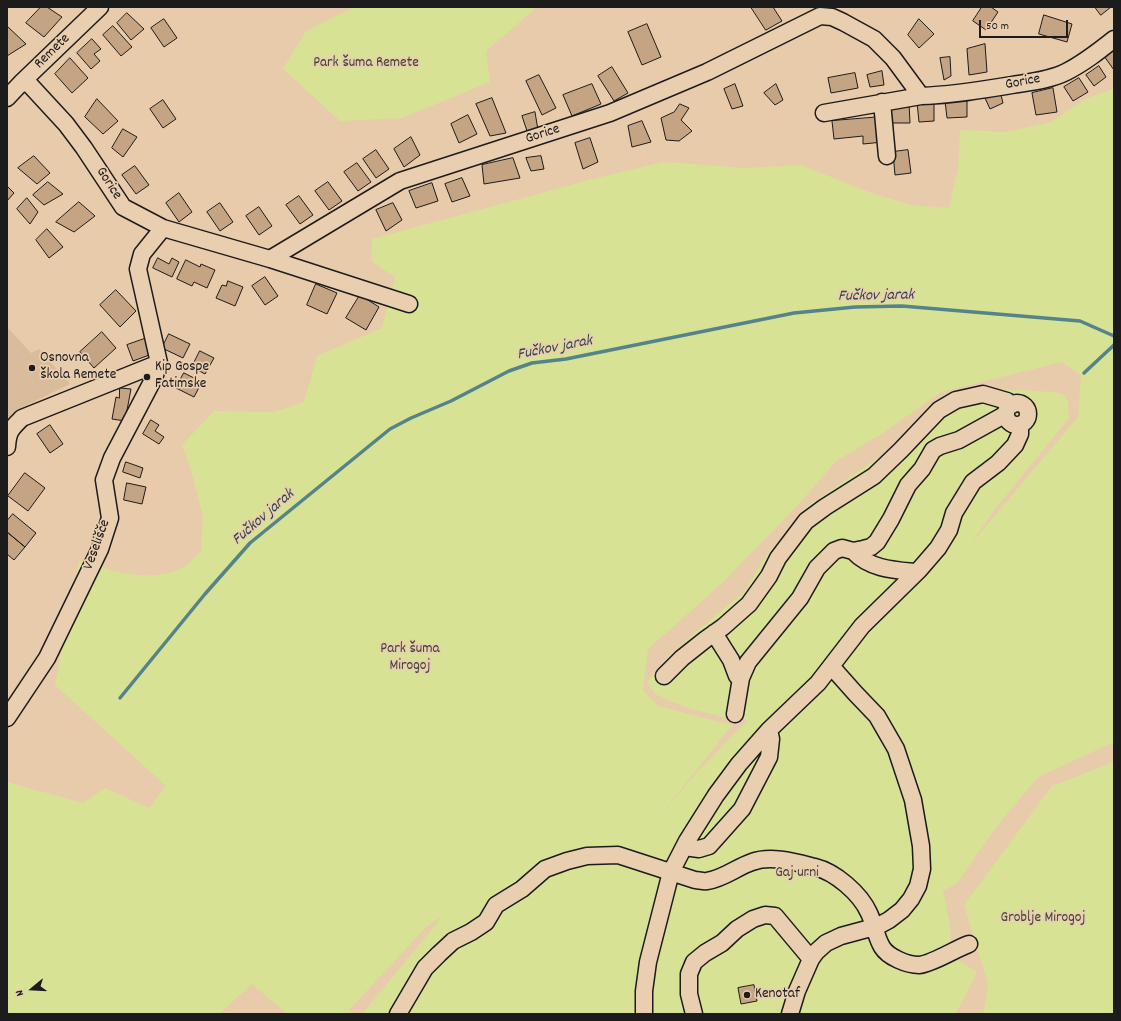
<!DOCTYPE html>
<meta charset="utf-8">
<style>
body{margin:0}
#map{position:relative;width:1121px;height:1021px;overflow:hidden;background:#e8cbab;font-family:Dekko,sans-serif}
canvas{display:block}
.frame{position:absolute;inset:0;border:8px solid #1c1c1c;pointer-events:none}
.north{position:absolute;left:12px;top:969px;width:40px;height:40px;-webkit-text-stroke:3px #e9ceb0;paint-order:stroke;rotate:252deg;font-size:11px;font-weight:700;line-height:16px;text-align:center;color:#1c1c1c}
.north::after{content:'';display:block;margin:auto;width:14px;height:18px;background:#1c1c1c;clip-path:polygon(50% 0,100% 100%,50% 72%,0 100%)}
.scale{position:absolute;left:979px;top:20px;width:89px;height:18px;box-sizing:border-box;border:2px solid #1c1c1c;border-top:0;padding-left:5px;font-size:12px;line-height:14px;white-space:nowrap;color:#1c1c1c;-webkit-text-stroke:3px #e9ceb0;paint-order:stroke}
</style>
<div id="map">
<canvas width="1121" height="1021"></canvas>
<div class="frame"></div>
<div class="north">N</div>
<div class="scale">50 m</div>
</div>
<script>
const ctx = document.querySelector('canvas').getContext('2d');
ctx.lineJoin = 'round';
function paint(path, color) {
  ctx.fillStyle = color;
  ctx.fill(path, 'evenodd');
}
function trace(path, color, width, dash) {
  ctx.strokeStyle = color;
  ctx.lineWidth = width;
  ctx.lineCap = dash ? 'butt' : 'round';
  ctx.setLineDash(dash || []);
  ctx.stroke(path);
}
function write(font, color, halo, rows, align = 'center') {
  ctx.font = font + ' Dekko,sans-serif';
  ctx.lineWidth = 3.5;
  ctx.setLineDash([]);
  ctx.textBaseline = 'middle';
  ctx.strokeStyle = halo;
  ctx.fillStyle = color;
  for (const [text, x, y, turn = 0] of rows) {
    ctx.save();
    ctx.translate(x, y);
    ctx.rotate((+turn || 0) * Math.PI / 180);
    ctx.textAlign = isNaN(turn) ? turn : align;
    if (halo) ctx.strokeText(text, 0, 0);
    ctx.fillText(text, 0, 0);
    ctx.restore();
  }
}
paint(new Path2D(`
 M7,327l24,26 8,-4 31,35 -53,26 -10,15z`), '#d9bc9c');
paint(new Path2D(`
 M354,7h183l-51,44 4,31 -88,36 -62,3 -57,-52 23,-38z
 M1114,89v653l-76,35 -42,50 -39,56 -14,8 7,33 1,34 2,-1 24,15 -21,42h-594l81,-98 -17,11 -77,83 4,4h-66l-35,-30 -33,30h-212v-232l76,21 22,-15 44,20 17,-22 -111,-101 24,-124c32,10 69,22 101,8 7,-3 15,-12 21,-18l2,-35 -12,-46 -9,-25 32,-34 60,1 30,-10 13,-46 65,-28 13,-51 -24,-16 1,-22 217,-59 74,-18 82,6 56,-3 65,26 44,14 39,3 9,-40 2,-38 46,2 45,-10 36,-24zM1062,362l19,14 -3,41 -108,128 25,-36 74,-91 -1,-15 -3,-8 -12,-3 -78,-4 -72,53 -98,67 -39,48 -22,36 -46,38 -30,27 -21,25 8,12 33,14 46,12h14l-49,50 -42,50 75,-95 -74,-19 -15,-16 5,-41 74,-66 76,-78 38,-44 47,-28 58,-41z
 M1114,762v252h-131l5,-30 -24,-79 88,-119z`), '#d7e295');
trace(new Path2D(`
 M1084,373l30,-28
 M120,698l85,-104 45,-51 140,-114 21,-11 40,-17 58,-30 23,-8 34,-4 228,-46 61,-6 47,-1 178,15 34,15`), '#54848a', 3.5);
const building = new Path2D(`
 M41,7h6l15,10 -18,20 -18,-14z
 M751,7h22l9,14 -16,9z
 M982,7h9l7,5 -12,18 -13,-9z
 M1095,7h16l-10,8z
 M127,13l17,16 -13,11 -14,-17z
 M1044,15l28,9 -5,18 -28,-8z
 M164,19l13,19 -13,9 -13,-19z
 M919,19l15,15 -15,14 -11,-13z
 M647,24l14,33 -19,8 -14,-33z
 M7,26l19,18 -19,12z
 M113,26l19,21 -11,9 -18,-21z
 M92,39l9,10 -7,5 6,7 -9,8 -14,-16z
 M985,44l2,28 -18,3 -2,-26z
 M1114,50v20l-10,-14z
 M950,57l1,19 -7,4 -4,-22z
 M70,58l18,20 -16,15 -17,-19z
 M1099,66l7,11 -12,9 -8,-11z
 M612,67l16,26 -14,8 -16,-25z
 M882,71l2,14 -14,2 -3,-12z
 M855,73l3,15 -27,5 -3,-15z
 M539,75l17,33 -14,7 -16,-34z
 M1079,78l9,14 -15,9 -9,-14z
 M592,84l9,20 -29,12 -9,-21z
 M735,84l8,22 -11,3 -8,-20z
 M776,84l7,16 -8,5 -11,-12z
 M1053,88l4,24 -21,3 -4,-22z
 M1001,95l2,8 -13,6 -5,-11z
 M492,98l14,35 -16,3 -14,-32z
 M97,99l21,22 -15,13 -18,-17z
 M967,99v18l-20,1 -2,-17z
 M163,100l13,19 -13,9 -13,-19z
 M934,101v20l-15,1 -2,-20z
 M909,103l1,20h-18l-1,-19z
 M680,104l9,4 -8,12 11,11 -13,10 -13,-1 -5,-22 13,-6z
 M535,112l3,18 -10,4 -6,-18z
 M468,115l9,19 -18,9 -8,-19z
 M881,117l2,25 -20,2v-8l-29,3 -2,-18z
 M642,121l9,21 -19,5 -4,-21z
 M123,129l14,8 -14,20 -11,-9z
 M411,137l9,18 -16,12 -10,-18z
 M590,138l8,24 -15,7 -8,-26z
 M376,150l13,19 -13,9 -13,-19z
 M908,150l3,23 -16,2 -2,-23z
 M34,156l16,17 -13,11 -19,-16z
 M541,156l3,13 -13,2 -5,-13z
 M513,158l7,20 -36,6 -2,-19z
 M357,163l14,19 -13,9 -14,-19z
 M135,166l14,19 -13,9 -14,-19z
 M462,178l8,18 -18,6 -7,-18z
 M48,182l15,12 -19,11 -11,-10z
 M328,182l14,19 -13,9 -14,-19z
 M432,183l6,18 -22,7 -7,-17z
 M7,186l7,7 -7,8z
 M179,193l13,19 -13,10 -13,-19z
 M299,196l14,19 -13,9 -14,-19z
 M27,198l11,14 -8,12 -13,-15z
 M79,202l16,14 -21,16 -18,-10z
 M220,203l13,19 -13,9 -13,-19z
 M393,203l9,17 -16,11 -10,-21z
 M259,207l13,19 -13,9 -13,-19z
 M47,229l16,18 -14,11 -13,-18z
 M158,258l11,6 3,-6 7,4 -7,15 -19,-9z
 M186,260l14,7 1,-3 14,6 -8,18 -13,-6 -2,4 -15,-7z
 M265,277l13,19 -13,9 -13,-19z
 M228,281l15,6 -8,19 -19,-8 6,-13 4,1z
 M316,284l21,9 -10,21 -20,-9z
 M116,290l20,21 -16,16 -20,-22z
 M360,295l19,12 -13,23 -20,-12z
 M102,332l14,16 -22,20 -14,-16z
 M169,334l21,10 -7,14 -21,-10z
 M147,338l5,16 -19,7 -6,-16z
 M200,351l14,7 -9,16 -13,-7z
 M184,373l18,9 -8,15 -18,-9z
 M120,388l11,1 -6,32 -13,-2 4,-22 3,1z
 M151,420l8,5 -4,6 9,6 -5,7 -16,-10z
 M50,425l13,19 -13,9 -13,-19z
 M126,462l17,6 -3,10 -17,-6z
 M25,473l20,15 -17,23 -20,-15z
 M127,483l19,4 -4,17 -18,-4z
 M13,514l23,19 -11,14 -18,-15v-11z
 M7,532l18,15 -11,13 -7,-6z
 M754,985l3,16 -16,3 -3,-16z`);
paint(building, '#c4a482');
trace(building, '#1c1c1c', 1);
const minor = new Path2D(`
 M22,82l8,3 36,39 18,24 39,59 40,21 107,31 130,-78 210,-68 97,-41 113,-56 12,1 11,5 31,17 19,19 28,38c31,-1 61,-6 91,-11 18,-3 38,-5 54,-13 18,-9 33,-21 48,-33
 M7,98l15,-16 78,-75
 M882,102l5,54
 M824,113l97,-17
 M270,259l139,45
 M1006 414a11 11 0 1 1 22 0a11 11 0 1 1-22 0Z
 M7,447c1,-16 4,-18 15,-29l137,-55
 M853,551c17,18 40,19 63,21
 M714,633l17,27 6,16 4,2
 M664,676l18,-18 24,-19 17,-12 26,-23 20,-28 9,-18 28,-37 19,-14 49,-31 27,-26 38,-40 17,-10 27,-6 24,7 5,4
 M735,714l6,-36 7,-16 52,-64 17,-30 17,-17 8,-3 11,3 10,-2 8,-2 6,-5 14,-23 17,-34 14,-16 11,-19 7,-4 19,-6 47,-26
 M7,718l40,-60 53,-109 10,-31 -6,-38 8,-22 42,-80 5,-15 -21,-94 4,-15 21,-26
 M684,847l15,2 10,-3 33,-37 27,-52 2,-18 -2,-9
 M398,1014l27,-46 14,-14 14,-13 18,-9 15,-10 10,-17 26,-16 23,-20 22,-8 20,-5 31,-1 77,25c4,0 9,2 12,1 16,-2 30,-14 45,-19 19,-7 43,0 63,5 20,5 45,26 54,46 5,10 7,24 13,34 6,10 25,18 37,18 13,-1 36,-16 50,-21
 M644,1014v-23l4,-29 23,-90 16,-31 29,-46 23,-31 30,-34 49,-47 44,-57 57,-56 19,-22 11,-18 5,-17 19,-31 25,-19 17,-18 5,-11v-9
 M694,1014l-5,-20v-20l5,-12 11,-9 17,-10 15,-14 16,-10 12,-4 10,1 36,43
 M790,1014l7,-23 14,-32 5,-7 10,-9 15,-7 37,-10 11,-6 13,-10 9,-11 7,-13 4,-17 -1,-23 -8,-46 -17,-51 -19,-33 -22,-23 -24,-27`);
trace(minor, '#1c1c1c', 19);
trace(minor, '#e9ceb0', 16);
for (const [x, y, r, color] of [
 [32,368,4,"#1c1c1c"],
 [147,377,4,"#1c1c1c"],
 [747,995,4,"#1c1c1c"]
]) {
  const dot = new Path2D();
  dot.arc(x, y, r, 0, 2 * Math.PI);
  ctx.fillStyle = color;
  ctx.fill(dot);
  trace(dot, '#e9ceb0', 1.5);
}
write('15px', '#1c1c1c', '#e9ceb0', [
 ["Remete",53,52,-44],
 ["Gorice",1023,83,-11],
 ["Gorice",543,135,-18],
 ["Gorice",108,184,57],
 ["Veselišče",98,545,-70]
]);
write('15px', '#414434', '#e9ceb0', [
 ["Park šuma Remete",366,64],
 ["Park šuma",410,650],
 ["Mirogoj",410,667],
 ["Gaj urni",797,874],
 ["Groblje Mirogoj",1043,919]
]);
write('15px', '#1c1c1c', '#e9ceb0', [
 ["Osnovna",40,359],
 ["škola Remete",40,376],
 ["Kip Gospe",155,368],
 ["Fatimske",155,385],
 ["Kenotaf",755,995]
], 'left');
write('italic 16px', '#33474a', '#e9ceb0', [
 ["Fučkov jarak",876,297,-1],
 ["Fučkov jarak",555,349,-11],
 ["Fučkov jarak",264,518,-41]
]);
</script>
